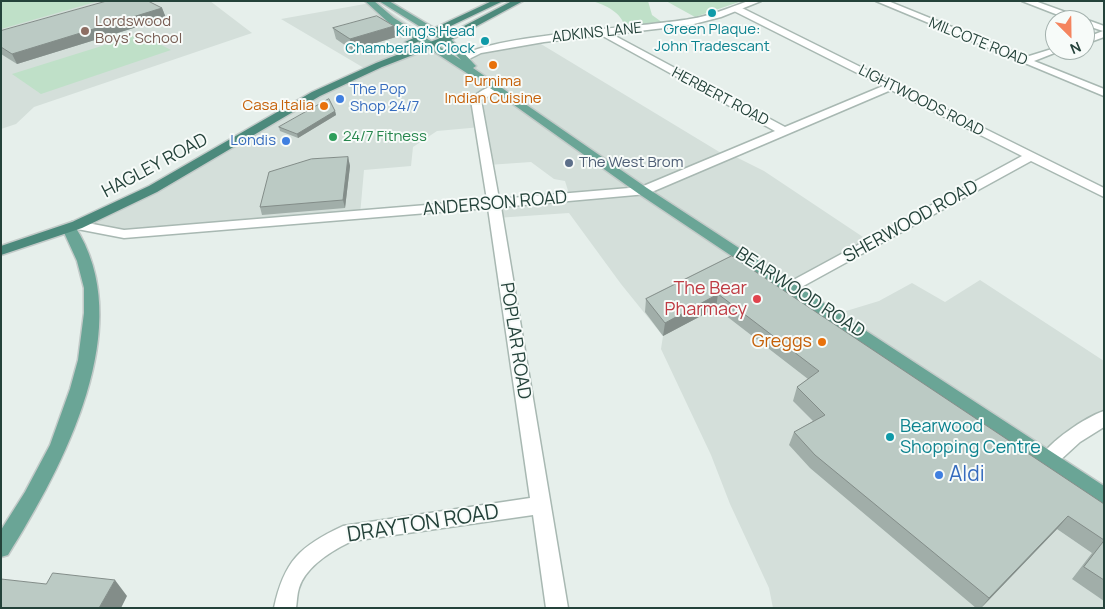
<!DOCTYPE html>
<style>
body{margin:0}
#map{position:relative;width:1105px;height:609px;overflow:hidden;background:#e6efeb;font-family:Manrope,sans-serif}
canvas{display:block}
.frame{position:absolute;inset:0;border:2px solid #24423a;pointer-events:none}
.north{position:absolute;left:1045px;top:10px;width:50px;height:50px;box-sizing:border-box;background:#f7fbf9;border:1px solid #a3b1ad;border-radius:50%;rotate:157deg;font-size:14px;font-weight:700;line-height:20px;text-align:center;color:#24423a}
.north::after{content:'';display:block;margin:auto;width:18px;height:22px;background:#f4845f;clip-path:polygon(50% 0,100% 100%,50% 72%,0 100%)}
</style>
<div id="map">
<canvas width="1105" height="609"></canvas>
<div class="frame"></div>
<div class="north">N</div>
</div>
<script>
const ctx = document.querySelector('canvas').getContext('2d');
ctx.lineJoin = 'round';
function paint(path, color) {
  ctx.fillStyle = color;
  ctx.fill(path, 'evenodd');
}
function trace(path, color, width, dash) {
  ctx.strokeStyle = color;
  ctx.lineWidth = width;
  ctx.lineCap = dash ? 'butt' : 'round';
  ctx.setLineDash(dash || []);
  ctx.stroke(path);
}
function write(font, color, halo, rows, align = 'center') {
  ctx.font = font + ' Manrope,sans-serif';
  ctx.lineWidth = 4;
  ctx.setLineDash([]);
  ctx.textBaseline = 'middle';
  ctx.strokeStyle = halo;
  ctx.fillStyle = color;
  for (const [text, x, y, turn = 0] of rows) {
    ctx.save();
    ctx.translate(x, y);
    ctx.rotate((+turn || 0) * Math.PI / 180);
    ctx.textAlign = isNaN(turn) ? turn : align;
    if (halo) ctx.strokeText(text, 0, 0);
    ctx.fillText(text, 0, 0);
    ctx.restore();
  }
}
paint(new Path2D(`
 M1,1h209l42,32 -218,74 -18,17 -15,5z
 M376,2l84,57 12,-5 64,-13 190,115 4,-2 34,17 108,72 -80,44 41,28 46,-14 33,-18 33,19 35,-22 124,81v57l-55,41 55,38v111h-331l-4,-20 -39,-84 -19,-49 -50,-106 2,-13 -42,-52 -52,-71 -73,5 -2,-14 76,-7 -5,-16 -11,-2 -23,-17 -43,3 -7,-38 -44,4 -24,16 -2,19 -47,4 -4,45 -236,19 -47,-9 76,-36 211,-121 -83,-49z`), '#d4dfda');
paint(new Path2D(`
 M1,1h98l-98,28z
 M592,1h56l4,14 11,8 -39,4c0,-13 -20,-23 -32,-26z
 M666,1h76l-47,16z
 M140,34l31,16 -130,44 -29,-20z`), '#bfe0c8');
const minor = new Path2D(`
 M876,1h12l138,56 29,-9v2h7l-28,11 70,28v7z
 M1022,1h13l69,25v11l-19,7v-6l18,-7 -18,-6v-5h-14z
 M734,7h6l364,181v9l-73,-36 -235,129h-10l-2,-3 2,-3 236,-128 -131,-66 -244,104 -146,13 67,401h-22l-13,-93 -181,26c-19,9 -46,25 -53,47 -2,6 -2,13 -3,20h-22c10,-47 26,-62 69,-82l187,-28 -42,-290 -364,30 -52,-10 -2,-3 2,-3 5,-1 47,9 363,-30 -16,-100c6,-8 19,-16 30,-14v4l-20,10 18,99 142,-12 134,-56 -174,-96 -1,-2 4,-3 181,97 98,-41 -149,-75z`);
const tertiary = new Path2D(`
 M748,1h13l-40,16 -31,8 -146,17 -63,11 -16,8 -5,-3c23,-23 189,-31 230,-39 20,-3 39,-11 58,-18z
 M1104,411v16l-24,15 -24,22 -7,3 -7,-3 -2,-5c8,-17 46,-42 64,-48z`);
const primary = new Path2D(`
 M365,1h9l20,17 67,42 -18,-19 -64,-40h10l60,36 25,27 2,2 -3,2 174,120 457,298v19l-465,-311 -146,-104 -105,-68z
 M69,224l5,1c66,99 -11,242 -66,330l-7,2v-27l24,-38 25,-47 20,-56 8,-29 6,-47v-25l-7,-27 -15,-33z`);
const trunk = new Path2D(`
 M492,1h11l-90,43 -8,-2z
 M512,1h11l-74,40 -67,26 -62,29 -163,96 -75,36 -81,27v-9l71,-24 77,-36 163,-94 64,-29 67,-26z`);
trace(minor, '#a8b8b2', 3);
trace(tertiary, '#a8b8b2', 3);
trace(primary, '#c2cac8', 3);
trace(trunk, '#c2cac8', 3);
paint(minor, '#fff');
paint(tertiary, '#fff');
paint(primary, '#6aa596');
paint(trunk, '#4c8a7c');
paint(new Path2D(`
 M162,8l4,10 -149,46 -16,-10v-23z
 M333,28l63,9 -44,13 -16,-11z
 M335,111l1,4 -38,23 -18,-7 -1,-4z
 M348,157l2,9 -5,42 -83,7 -2,-8z
 M732,256l372,248v97l-32,-22 20,-26 -35,-24 -76,79h-5l-166,-140 -21,-23 5,-13 19,-11 -20,-20 4,-14 11,-8 -92,-71 -53,28 -18,-24 1,-13z`), '#a1aea9');
paint(new Path2D(`
 M162,8l4,10 -149,46 -5,-10z
 M394,26l2,11 -44,13 -2,-11z
 M335,111l1,4 -38,23 -1,-4z
 M348,157l2,9 -5,42 -2,-8z
 M718,294l-2,14 -53,28 2,-13z
 M1068,516l-11,13 -76,79 8,-10z
 M115,580l12,16 -6,12h-22z`), '#838d89');
const building = new Path2D(`
 M107,1h41l14,7 -150,46 -11,-7v-16z
 M377,16l17,10 -44,13 -17,-11z
 M329,99l6,12 -38,23 -18,-7z
 M348,157l-5,43 -83,7 9,-35 42,-13z
 M732,256l372,248v36l-36,-24 -79,82 -174,-143 -21,-23 31,-17 -28,-28 22,-16 -101,-77 -53,29 -19,-24z
 M1104,541v39l-20,-13z
 M53,573l62,7 -16,28h-98v-29l45,5z`);
paint(building, '#bbcac4');
trace(building, '#838d89', 1);
for (const [x, y, r, color] of [
 [712,13,5,"#0f9aa8"],
 [85,31,5,"#8d6e63"],
 [485,41,5,"#0f9aa8"],
 [493,65,5,"#e8710a"],
 [340,99,5,"#3f7fe0"],
 [324,106,5,"#e8710a"],
 [333,137,5,"#2e9e5b"],
 [286,141,5,"#3f7fe0"],
 [569,163,5,"#5c6f8a"],
 [757,299,5,"#e0444e"],
 [822,342,5,"#e8710a"],
 [890,437,5,"#0f9aa8"],
 [939,475,5,"#3f7fe0"]
]) {
  const dot = new Path2D();
  dot.arc(x, y, r, 0, 2 * Math.PI);
  ctx.fillStyle = color;
  ctx.fill(dot);
  trace(dot, '#f7fbf9', 2);
}
write('15px', '#785e54', '#f7fbf9', [
 ["Lordswood",95,22],
 ["Boys' School",95,39]
], 'left');
write('15px', '#0d838f', '#f7fbf9', [
 ["Green Plaque:",712,30],
 ["John Tradescant",712,47],
 ["King's Head",475,32,"right"],
 ["Chamberlain Clock",475,49,"right"]
]);
write('15px', '#24423a', '#f7fbf9', [
 ["ADKINS LANE",597,33,-6],
 ["MILCOTE ROAD",978,42,22],
 ["HERBERT ROAD",720,97,28],
 ["LIGHTWOODS ROAD",921,101,27]
]);
write('15px', '#c56008', '#f7fbf9', [
 ["Purnima",493,82],
 ["Indian Cuisine",493,99],
 ["Casa Italia",314,106,"right"]
]);
write('15px', '#366cbe', '#f7fbf9', [
 ["The Pop",350,90],
 ["Shop 24/7",350,107],
 ["Londis",276,141,"right"]
], 'left');
write('15px', '#27864d', '#f7fbf9', [
 ["24/7 Fitness",343,137]
], 'left');
write('15px', '#4e5e75', '#f7fbf9', [
 ["The West Brom",579,163]
], 'left');
write('18px', '#24423a', '#f7fbf9', [
 ["HAGLEY ROAD",155,166,-28],
 ["ANDERSON ROAD",495,204,-5],
 ["SHERWOOD ROAD",911,222,-29],
 ["BEARWOOD ROAD",800,293,33],
 ["POPLAR ROAD",515,341,81]
]);
write('18px', '#be3a42', '#f7fbf9', [
 ["The Bear",747,289],
 ["Pharmacy",747,310]
], 'right');
write('18px', '#c56008', '#f7fbf9', [
 ["Greggs",812,342]
], 'right');
write('18px', '#0d838f', '#f7fbf9', [
 ["Bearwood",900,427],
 ["Shopping Centre",900,448]
], 'left');
write('21px', '#366cbe', '#f7fbf9', [
 ["Aldi",949,475]
], 'left');
write('21px', '#24423a', '#f7fbf9', [
 ["DRAYTON ROAD",423,524,-9]
]);
</script>
